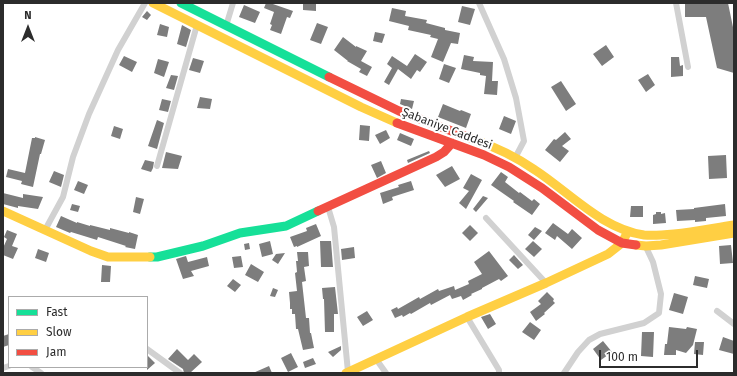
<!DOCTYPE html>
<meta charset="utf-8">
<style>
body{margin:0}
#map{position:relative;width:737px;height:376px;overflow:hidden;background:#fff;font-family:"Fira Sans",sans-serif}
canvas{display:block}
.frame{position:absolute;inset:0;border:4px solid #2c2c2c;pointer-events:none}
.legend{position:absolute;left:8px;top:296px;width:140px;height:72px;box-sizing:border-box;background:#fff;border:1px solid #ababab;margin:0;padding:5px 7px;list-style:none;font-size:12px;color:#2c2c2c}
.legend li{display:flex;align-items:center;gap:8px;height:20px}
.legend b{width:20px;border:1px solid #ababab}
.north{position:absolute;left:8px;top:8px;width:40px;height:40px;-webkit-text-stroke:3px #fff;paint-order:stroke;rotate:0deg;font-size:11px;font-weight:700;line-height:16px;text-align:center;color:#2c2c2c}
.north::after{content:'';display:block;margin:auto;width:14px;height:18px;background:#2c2c2c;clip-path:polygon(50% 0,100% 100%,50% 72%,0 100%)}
.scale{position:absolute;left:599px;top:350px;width:99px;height:18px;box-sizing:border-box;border:2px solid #2c2c2c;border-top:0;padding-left:5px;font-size:12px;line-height:14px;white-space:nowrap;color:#2c2c2c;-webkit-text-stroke:3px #fff;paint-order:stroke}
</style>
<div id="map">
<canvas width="737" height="376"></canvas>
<div class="frame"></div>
<ul class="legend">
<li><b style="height:5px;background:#16e098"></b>Fast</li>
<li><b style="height:5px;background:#ffcf43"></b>Slow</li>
<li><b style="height:5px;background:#f24e42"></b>Jam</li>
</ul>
<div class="north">N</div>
<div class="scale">100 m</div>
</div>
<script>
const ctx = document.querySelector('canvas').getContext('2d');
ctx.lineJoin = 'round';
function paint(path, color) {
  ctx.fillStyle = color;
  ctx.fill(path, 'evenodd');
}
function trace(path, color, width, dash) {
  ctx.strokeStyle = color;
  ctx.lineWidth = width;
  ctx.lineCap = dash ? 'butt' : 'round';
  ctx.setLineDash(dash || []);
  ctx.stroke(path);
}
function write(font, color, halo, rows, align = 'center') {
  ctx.font = font + ' "Fira Sans",sans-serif';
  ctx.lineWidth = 4;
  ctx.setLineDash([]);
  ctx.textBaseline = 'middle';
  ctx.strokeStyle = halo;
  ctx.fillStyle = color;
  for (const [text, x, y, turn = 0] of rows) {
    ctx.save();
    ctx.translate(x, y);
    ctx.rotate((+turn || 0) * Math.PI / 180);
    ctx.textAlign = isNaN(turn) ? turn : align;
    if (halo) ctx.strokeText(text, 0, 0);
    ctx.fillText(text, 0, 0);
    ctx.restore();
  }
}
paint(new Path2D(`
 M266,3h4l23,8 -3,7 -3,-1 -6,17 -11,-4 2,-5 -2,-1 4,-12 -10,-4z
 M303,3h13v8l-13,-1z
 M685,3h43l6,29v41l-17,-5 -11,-51h-21z
 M244,5l16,7 -5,11 -16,-6z
 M462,6l13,3 -5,16 -12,-3z
 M392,8l14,3 -1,5 22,4 -1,3 19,5v2l15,3 -2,11 -7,-1 -8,19 -12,-5 7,-18 -8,-2 1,-2 -23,-5 1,-4 -20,-5z
 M147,11l4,4 -4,5 -5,-3z
 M317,23l11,4 -7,17 -11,-4z
 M160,24l9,3 -2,10 -10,-2z
 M182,25l9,5 -5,17 -9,-3z
 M375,32l10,2 -3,9 -9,-2z
 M343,37l13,10v-1l11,5 -6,10 11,6 -5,9 -8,-4 2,-3 -14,-8h1l-14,-11z
 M606,45l8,12 -12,9 -9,-12z
 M415,54l12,8 -7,10 -3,-2 -6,9 -13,-10 -9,16 -5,-3 8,-14 -5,-4 5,-8 15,10z
 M464,55l10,2 -1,4 20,1 -1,19h6l-1,14 -13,-1 2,-18 -6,-1v-2l-19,-4z
 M124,56l13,6 -5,10 -13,-7z
 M671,57h8l1,9 3,-1v11l-12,1z
 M193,58l11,3 -4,12 -11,-3z
 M158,59l11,3 -5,15 -10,-4z
 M444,64l12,4 -7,15 -10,-4z
 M648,74l7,11 -9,7 -8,-12z
 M171,75l7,1 -4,14 -8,-2z
 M561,81l15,23 -10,7 -15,-24z
 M200,97l12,2 -2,10 -13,-1z
 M162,99l9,2 -3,11 -9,-2z
 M401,99l13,2 -2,8 -12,-5z
 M443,104l17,7 1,-1 10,4 -5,14 -28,-11z
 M504,116l12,5 -5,13 -12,-5z
 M157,120l7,3 -7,26 -9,-3z
 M360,125l10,1 -1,15 -10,-1z
 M114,126l9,3 -3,10 -9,-3z
 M386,130l4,8 -10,6 -5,-9z
 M565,132l6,7 -9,7 7,5 -9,11 -15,-12 9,-11 2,1z
 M400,133l14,6 -3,7 -14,-6z
 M35,137l10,3 -4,14h-1l-7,33 -12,-3 1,-3 -16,-4 2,-8 17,4 7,-35h3z
 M429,151l1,2 -22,10 -1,-3z
 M166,152l16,4 -4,13 -16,-1z
 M726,155l1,23 -18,1 -1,-23z
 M145,160l9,2 -1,6 -2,4 -10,-3z
 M381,161l5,12 -9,5 -6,-13z
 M452,166l8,13 -15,8 -9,-12z
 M54,171l10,4 -3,12 -12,-5z
 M501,172l7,5 -3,5 14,11 1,-1 12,9 2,-2 6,5 -8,11 -19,-13 1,-1 -23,-16z
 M471,174l11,6 -16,29 -7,-6 10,-12 -6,-3z
 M78,181l10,4 -4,9 -10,-4z
 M411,181l3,9 -22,7 1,3 -10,4 -3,-11 19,-6 -1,-2z
 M3,193l20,5v-4l20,3 -5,12 -20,-3v2l-15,-4z
 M483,196l5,2 -12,14 -3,-3z
 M136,197l8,2 -4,15 -7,-2z
 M72,204l8,2 -2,6 -8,-2z
 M725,204l1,12 -20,2v3l-11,1v-2l-18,1 -1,-11 18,-1v-1z
 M631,206h12v11h-13z
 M656,212h5v2l4,-1 1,10 -13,1v-9l3,-1z
 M61,216l16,7v-1l13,4v-1l20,5v-2l19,5v-1l9,3 -3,14 -10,-2 1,-1 -28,-9 -1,3 -26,-8 -1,1 -14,-6z
 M553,223l15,11 4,-5 10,9 -10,11 -15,-13 -2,4 -10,-7z
 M316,224l5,12 -24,11v-1l-3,1 -4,-10 17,-6 -1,-3z
 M470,225l8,8 -8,8 -8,-8z
 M535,227l7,4 -8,9 -6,-5z
 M7,230l10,4 -5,12 6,2 -5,11 -10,-4v-7l4,-9 -3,-2z
 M270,241l3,13 -11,3 -3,-13z
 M320,241h11l2,26h-12z
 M533,241l9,8 -8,8 -9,-8z
 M249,243l1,6 -5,1 -1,-6z
 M731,245l2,18 -13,1 -1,-18z
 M354,247l1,11 -13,2 -1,-11z
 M38,249l11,4 -3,9 -11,-4z
 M489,251l19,25 -7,5 -2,-2 -17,9v1l-11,5 1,1 -9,5 -2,-4 -9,3 -2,-4 -19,10 -1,-2 -19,11 -1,-1 -7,4 -1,-2 -7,3 -4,-8 6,-3 1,2 21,-12 1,2 18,-10 1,2 15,-5 1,4 14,-6 -1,-3 14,-7 -8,-12z
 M297,252h11l1,14 -5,1 2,14 -4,1 4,36h3l1,15h1l3,15 -11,2 -5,-21h-2l-1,-15h-3v-5h-2v-6l-1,-11 8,-1 -2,-18 2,-1 -1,-11h2z
 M285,253l-7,11 -6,-4 4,-6z
 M514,255l9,10 -5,4 -9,-9z
 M186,256l2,6 19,-5 2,9 -18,5 3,5 -11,3 -7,-20z
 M241,256l2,11 -9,1 -2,-11z
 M251,264l13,8 -6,10 -13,-7z
 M102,265l9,1 -1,16h-9z
 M695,276l14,3 -2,9 -14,-3z
 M233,279l8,6 -6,7 -8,-6z
 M335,287l3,27h-4v18h-9l-1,-33h-1l-1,-11z
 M273,288l5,2 -3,7 -5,-1z
 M547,292l7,7 -1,2 2,2 -11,10 1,1 -9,7 -6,-9 11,-8 -3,-3z
 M674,293l14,4 -5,17 -14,-4z
 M367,311l6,9 -10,6 -6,-9z
 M490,314l6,10 -8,5 -7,-12z
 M530,322l11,8 -7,10 -12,-8z
 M669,327l17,2 1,-2 10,2 -4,16 -7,8 -10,-3v5h-12l1,-11h2z
 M642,332h12l-1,25 -12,-1z
 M9,334v11l-6,2v-11z
 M723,337l11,4v13l-15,-4z
 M603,341l9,11 -11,8 -8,-11z
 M695,342h9l-1,13 -9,-1z
 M341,346v4l-8,7 -5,-5z
 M177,349l11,11 6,-6 8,8 -12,11h-6l-1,-4 -15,-10z
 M291,353l7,14 -10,5 -7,-14z
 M147,355l8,8 -8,7z
 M313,358l3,6 -11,4 -2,-6z
 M269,366l3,7h-19z`), '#7d7d7d');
trace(new Path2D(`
 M479,3l25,56 12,39 8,43 -9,17
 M676,3l12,64
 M226,26l7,-23
 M157,166l40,-141
 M328,207l6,20 14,145
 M486,218l60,65
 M45,230l18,-33 10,-40 16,-43 29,-64 27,-47
 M717,311l17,13
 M467,317l32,53v3
 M147,349l33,24
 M376,359l10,14
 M32,367l9,6
 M3,368l6,-2
 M564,373l14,-21 11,-12 11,-6 44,-11 15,-10 2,-19 -8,-32 -8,-17`), '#d1d1d1', 6);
trace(new Path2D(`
 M181,3l148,74
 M150,257h7l46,-11 37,-13 46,-7 32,-15`), '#16e098', 9);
trace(new Path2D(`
 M153,3l208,104 36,16
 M470,138c23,8 45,18 65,32 34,22 67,59 109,65 9,1 20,0 30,-1 20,-2 40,-6 60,-9
 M3,211l88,40 17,6h42
 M636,245l10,1 15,-1 73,-12
 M346,373l121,-56 79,-34 62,-29 14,-11 6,-12`), '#ffcf43', 9);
trace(new Path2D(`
 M329,77l70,34 71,27
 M397,123l87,32 25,12 33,21 56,42 24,13 14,2
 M318,211l118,-54 8,-5 8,-9`), '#f24e42', 9);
write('12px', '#2c2c2c', '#fff', [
 ["Şabaniye Caddesi",447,129,21]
]);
</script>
